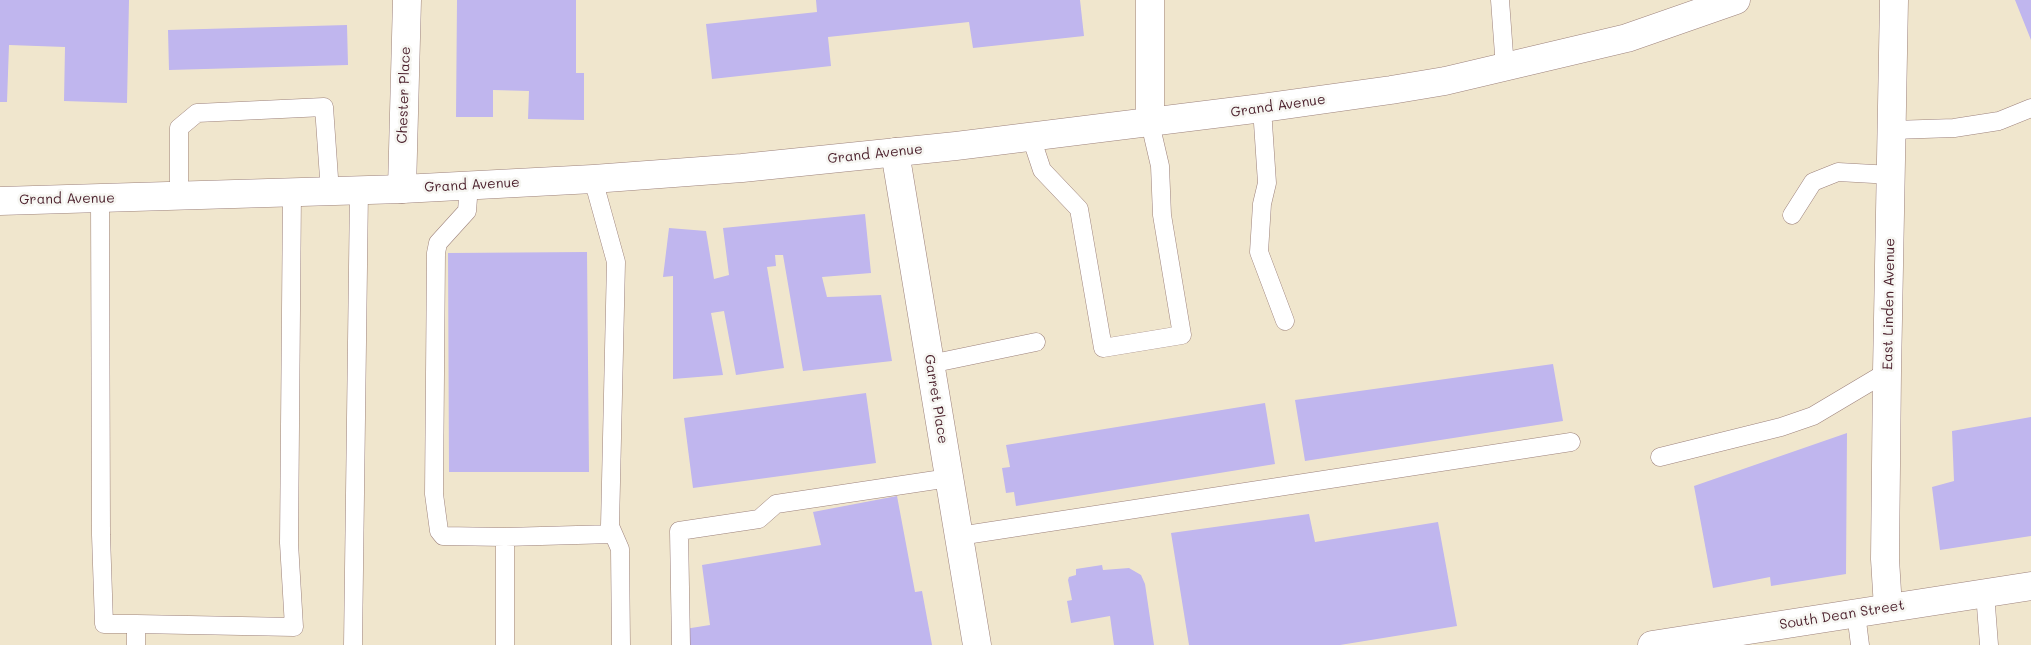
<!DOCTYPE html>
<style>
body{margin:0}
canvas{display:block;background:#f0e6cd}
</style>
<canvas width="2031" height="645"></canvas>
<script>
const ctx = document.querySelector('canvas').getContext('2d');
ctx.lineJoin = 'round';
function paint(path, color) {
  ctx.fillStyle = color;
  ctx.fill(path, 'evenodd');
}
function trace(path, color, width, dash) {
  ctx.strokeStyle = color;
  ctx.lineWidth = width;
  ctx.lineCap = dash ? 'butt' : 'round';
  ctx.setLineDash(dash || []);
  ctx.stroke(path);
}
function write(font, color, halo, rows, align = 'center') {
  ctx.font = font + ' Mali,sans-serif';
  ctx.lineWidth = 5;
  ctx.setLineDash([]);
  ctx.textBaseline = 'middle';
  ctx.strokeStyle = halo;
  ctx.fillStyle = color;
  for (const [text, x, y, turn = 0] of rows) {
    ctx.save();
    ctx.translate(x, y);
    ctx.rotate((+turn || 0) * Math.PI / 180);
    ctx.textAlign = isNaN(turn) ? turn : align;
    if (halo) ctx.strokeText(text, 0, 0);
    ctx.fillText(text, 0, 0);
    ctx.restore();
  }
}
paint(new Path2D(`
 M0,0h129l-2,103 -63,-2 1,-54 -56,-2 -2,57h-7z
 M457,0h119v73h8v47l-56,-1 1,-28 -36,-1v27h-37z
 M816,0h264l4,36 -111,12 -4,-26 -141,15 3,29 -119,13 -6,-55 111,-12z
 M2015,0h16v40z
 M347,25l1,40 -179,5 -1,-40z
 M865,214l6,59 -49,4 5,20 54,-2 11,66 -89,10 -20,-116h-8l1,11 -9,1 17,101 -48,7 -12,-64 -13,2 12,62 -50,4v-103l-10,1 6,-49 37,3 8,48 15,-4 -6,-47z
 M587,252l2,220h-140l-1,-219z
 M1553,364l10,57 -258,40 -10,-61z
 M866,393l10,70 -183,25 -9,-70z
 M1265,403l10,61 -259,42 -2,-14 -8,1 -4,-25 8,-1 -4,-22z
 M2031,417v119l-91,14 -8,-63 22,-6 -2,-50z
 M1847,433l-1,141 -75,12 -1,-9 -57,11 -19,-102z
 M897,496l18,96 7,-1 10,54h-259l-1,-14 38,-6 -8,-60 119,-20 -8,-33z
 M1309,514l6,28 123,-20 19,104 -117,19h-151l-18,-112z
 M1102,565l1,5 26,-2 12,7 4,9 9,61h-40l-4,-29 -39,7 -4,-22 5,-1 -4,-20 1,-3 7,-2v-6z`), '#c0b6ee');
const service = new Path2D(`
 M1500,0l5,68
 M1262,108l5,75 -5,21 -3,48 26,69
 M1893,130l61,-2 45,-7 32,-13
 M1031,137l11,33 37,39 24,139 79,-13 -20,-120 -2,-49 -10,-43
 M593,179l23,83 -6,264 10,23 1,96
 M469,185l-2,26 -29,32 -2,10 -2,241 5,37 4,5 62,1
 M179,196v-68l18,-15 127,-6 6,85
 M100,199l1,336 3,89h32
 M1792,215l21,-33 25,-10 54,3
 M930,364l106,-22
 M1660,457l121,-30 32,-11 74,-44
 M959,536l612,-94
 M1985,593l4,52
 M1856,613l4,32
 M136,645v-21l158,3 -5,-84 3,-350
 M353,645l6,-454
 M505,645v-108l108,-3
 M681,645l-2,-114 80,-12 17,-15 173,-26`);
const minor = new Path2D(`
 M1150,123v-123
 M895,152l82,493
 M402,189l5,-189
 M1888,608l-3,-49 2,-187 7,-372`);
const primary = new Path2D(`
 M0,201l402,-12 191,-10 149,-11 214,-22 306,-38 129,-18 54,-9 182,-43 109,-38
 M1652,645l379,-59`);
trace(service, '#9d827c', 19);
trace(minor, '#9d827c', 29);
trace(primary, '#9d827c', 29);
trace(service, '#fff', 18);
trace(minor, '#fff', 28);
trace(primary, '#fff', 28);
write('14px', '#4a1f2b', '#f6f6f2', [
 ["Chester Place",404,95,-88],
 ["Grand Avenue",1278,106,-8],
 ["Grand Avenue",875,154,-6],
 ["Grand Avenue",472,185,-3],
 ["Grand Avenue",67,199,-1],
 ["East Linden Avenue",1889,304,-89],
 ["Garret Place",936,399,81],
 ["South Dean Street",1842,615,-9]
]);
</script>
